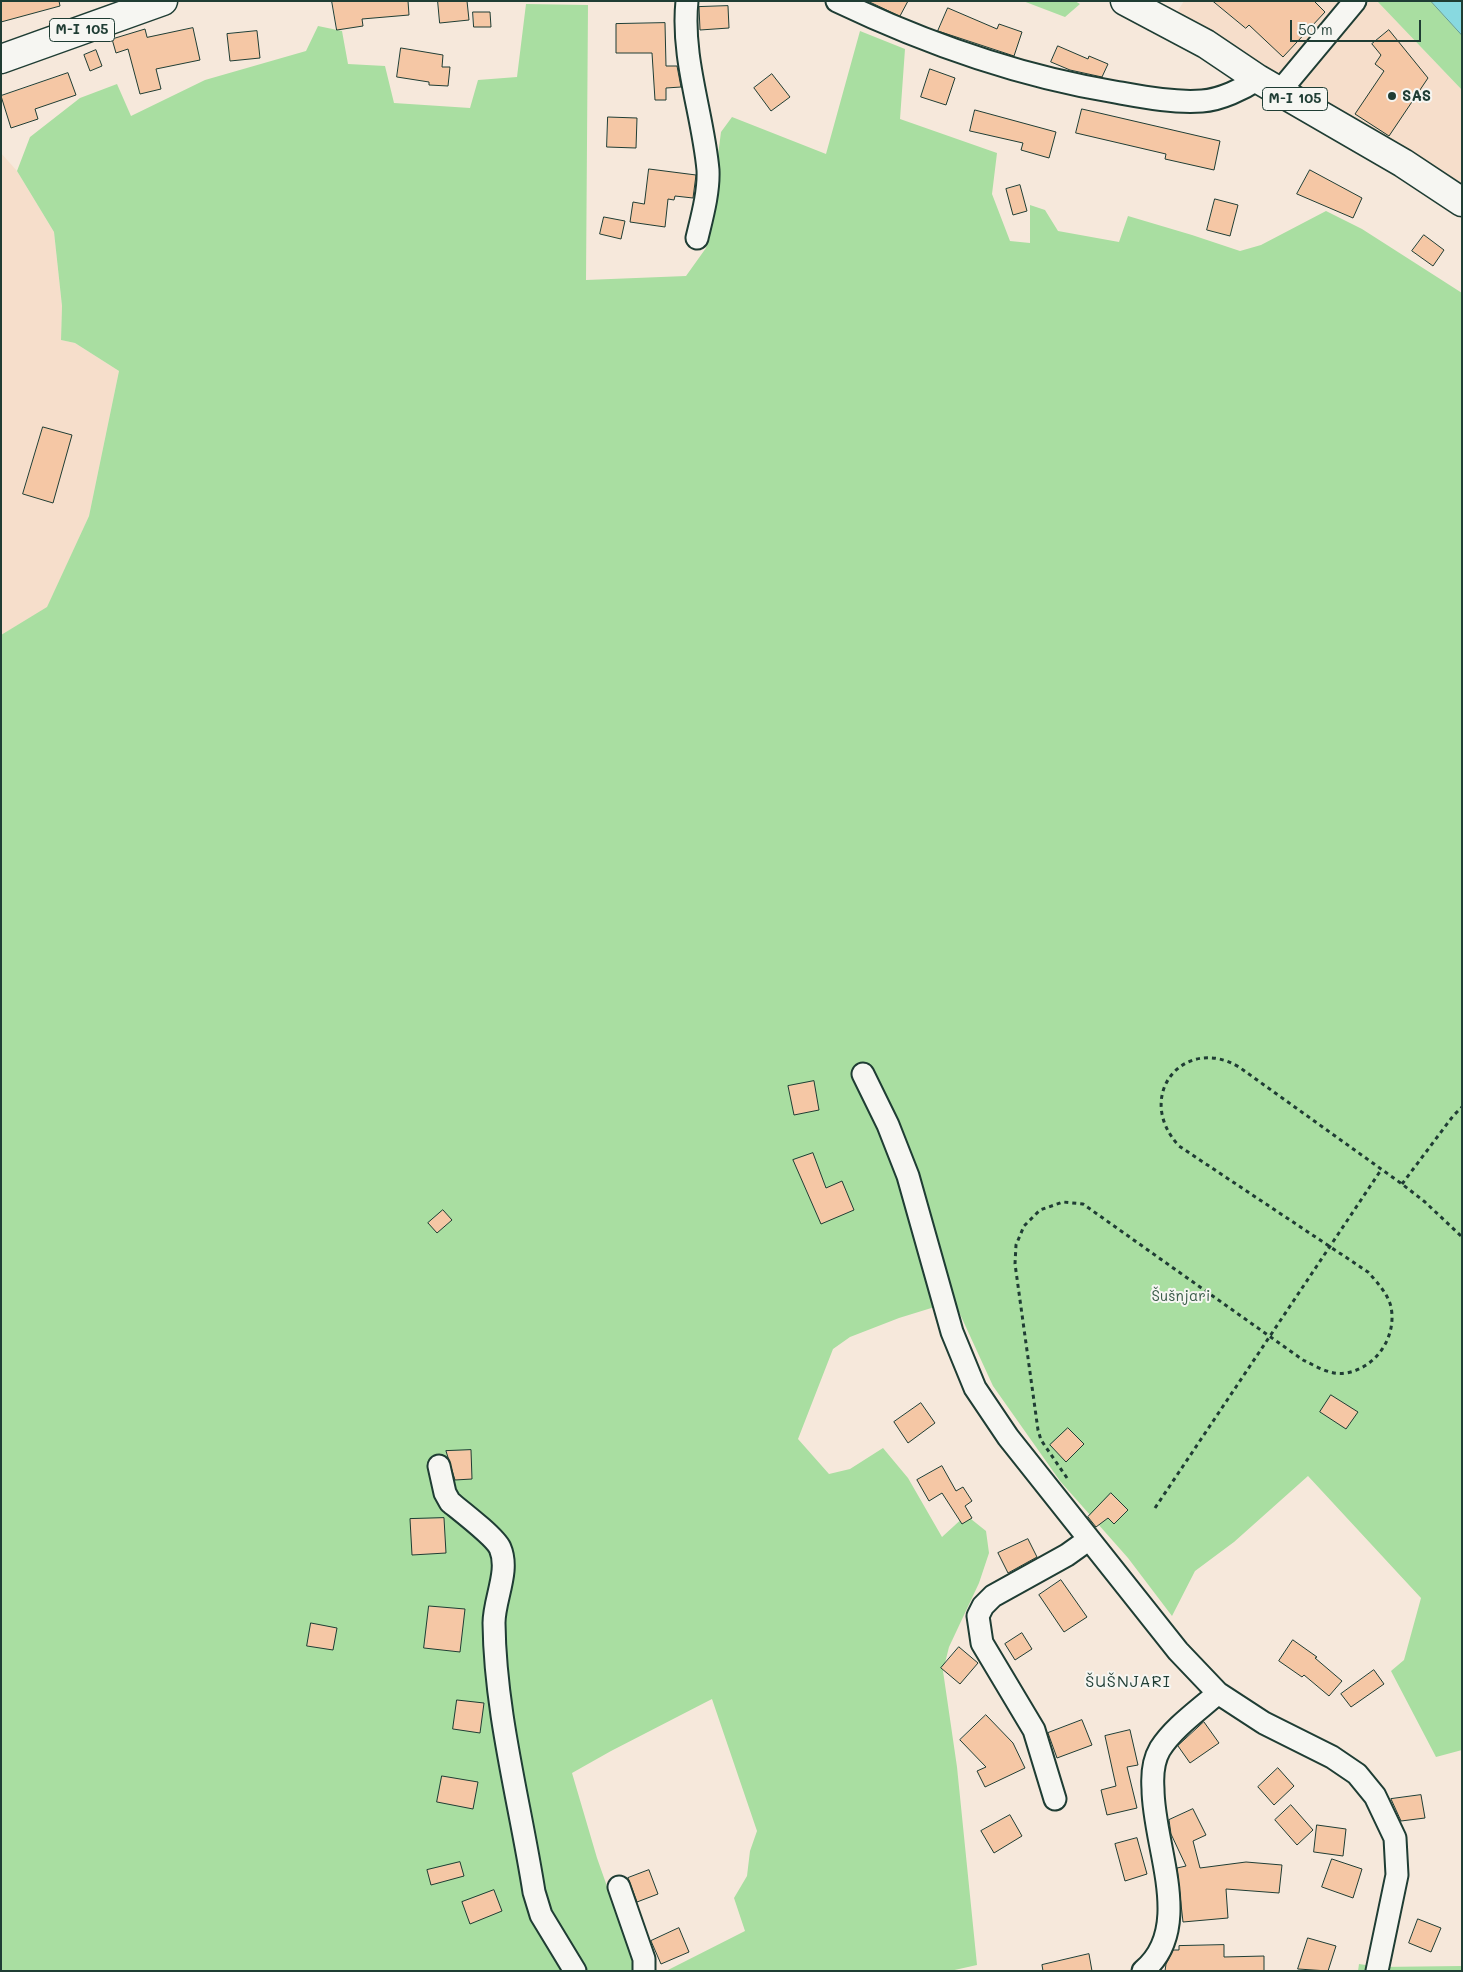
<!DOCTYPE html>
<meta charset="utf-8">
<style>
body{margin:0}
#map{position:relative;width:1463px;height:1972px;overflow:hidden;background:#f6e8db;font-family:Mali,sans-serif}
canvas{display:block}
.frame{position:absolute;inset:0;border:2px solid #1f3d34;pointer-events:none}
.scale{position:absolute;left:1290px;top:20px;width:131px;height:22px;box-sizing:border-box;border:2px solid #1f3d34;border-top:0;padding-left:6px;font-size:15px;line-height:18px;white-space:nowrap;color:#1f3d34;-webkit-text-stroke:4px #f6f6f2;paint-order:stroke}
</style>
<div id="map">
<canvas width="1463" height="1972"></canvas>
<div class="frame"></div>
<div class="scale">50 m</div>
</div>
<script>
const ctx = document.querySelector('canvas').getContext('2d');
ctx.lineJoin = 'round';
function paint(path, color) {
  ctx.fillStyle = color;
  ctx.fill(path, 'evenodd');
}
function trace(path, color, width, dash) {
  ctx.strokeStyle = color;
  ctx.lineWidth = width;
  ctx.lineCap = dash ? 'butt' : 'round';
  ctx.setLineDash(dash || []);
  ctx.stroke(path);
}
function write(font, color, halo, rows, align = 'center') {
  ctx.font = font + ' Mali,sans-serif';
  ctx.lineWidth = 4;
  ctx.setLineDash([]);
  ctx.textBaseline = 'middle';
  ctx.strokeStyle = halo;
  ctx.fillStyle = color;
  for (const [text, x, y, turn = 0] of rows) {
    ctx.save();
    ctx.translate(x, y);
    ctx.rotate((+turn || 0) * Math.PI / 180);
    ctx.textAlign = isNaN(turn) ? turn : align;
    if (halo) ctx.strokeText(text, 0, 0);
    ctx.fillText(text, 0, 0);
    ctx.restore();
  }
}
paint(new Path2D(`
 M1184,1h158l-59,76 -106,-65z
 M1370,1h7l85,89v95l-166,-96z
 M1,153l16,18 37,61 8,74 -1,34 14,3 44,28 -30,145 -42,92 -46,27z`), '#f6decb');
paint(new Path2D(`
 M1023,1h52l5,3 -15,13z
 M1377,1h54l31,34v55z
 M526,4l62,1 -2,275 100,-4 20,-28 15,-116 11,-15 94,37 34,-123 45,18 -5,70 97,34 -5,41 18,47 20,2v-38l15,5 13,21 61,11 9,-26 64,19 48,16 21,-6 65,-34 36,18 100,64v1457l-26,7 -45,-86 13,-11 17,-62 -113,-122 -74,66 -39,29 -23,45 -44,-58 -68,-77 -67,-95 -39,-85 -55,17 -49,19 -17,12 -35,90 31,35 21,-5 33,-21 25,30 34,59 24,-22 20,16 3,22 -10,30 -30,64 -6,24 14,96 20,198 -27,6h-284l79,-40 -11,-33 13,-22 3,-25 7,-20 -45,-132 -101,52 -39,22 25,85 35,99 17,14h-648v-1336l46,-28 42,-91 30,-145 -44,-28 -14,-3 1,-34 -8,-74 -37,-61 13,-34 50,-39 37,-14 14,32 74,-36 101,-29 12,-25 24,5 6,33 37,2 9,37 76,5 8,-28 39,-3z
 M1359,1964l20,3 83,-1v5h-104z`), '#a9dea1');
const water = new Path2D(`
 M1431,1h31v34z`);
paint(water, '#88d9e0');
trace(water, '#5e9b9b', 1);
const building = new Path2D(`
 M1,1h58l1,5 -59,16z
 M332,1h76l1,14 -47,4 1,7 -26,4z
 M438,1h29l2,19 -29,3z
 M868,1h40l-8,15z
 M1213,1h101l11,11 -42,45 -34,-32 -3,3z
 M728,6l1,22 -29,2 -1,-23z
 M948,8l49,21 2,-5 23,8 -8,24 -76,-25z
 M473,12h17l1,15h-17z
 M665,23l1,43h11l4,21 -15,1v12h-11l-3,-47h-36v-29z
 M193,28l7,32 -44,9 5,20 -21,5 -12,-45 -12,4 -4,-14 33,-10 2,8z
 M1389,30l39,48 -39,58 -34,-22 29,-43 -9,-7 6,-9 -9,-11z
 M257,31l3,27 -30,3 -3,-27z
 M1058,46l30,13 1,-3 19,8 -6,13 -32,-7 -19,-8z
 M401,48l42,7 -1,12h8l-2,19 -19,-1v-3l-32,-5z
 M96,50l6,16 -12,5 -6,-16z
 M930,69l25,9 -9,27 -25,-8z
 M68,73l8,22 -41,14 3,10 -27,9 -10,-32z
 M772,74l18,23 -19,14 -17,-23z
 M1082,109l138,32 -6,29 -49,-11 1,-5 -90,-21z
 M975,110l81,22 -7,26 -28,-8 2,-7 -53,-12z
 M608,117l29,1 -1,30 -29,-1z
 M649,169l47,6 -3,23 -18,-2 -1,4 -6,-1 -3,28 -35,-5 3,-20 11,2z
 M1310,170l52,28 -9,20 -56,-24z
 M1020,185l7,26 -14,4 -7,-26z
 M1215,199l23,6 -8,31 -23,-6z
 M604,217l21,4 -4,18 -21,-5z
 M1424,235l20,15 -11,16 -21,-15z
 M43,427l29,8 -19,68 -30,-9z
 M814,1081l5,29 -25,5 -6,-29z
 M813,1153l13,35 16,-7 12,29 -33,14 -28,-64z
 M443,1210l9,10 -15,13 -9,-10z
 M1331,1395l27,17 -12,17 -26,-17z
 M921,1403l14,20 -27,20 -14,-21z
 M1068,1428l16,16 -18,18 -16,-17z
 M471,1450l1,29 -17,1 -9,-29z
 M942,1466l14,25 7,-4 9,14 -7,5 7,12 -10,6 -20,-31 -13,8 -12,-21z
 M1111,1493l17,17 -14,14 -6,-6 -12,9 -8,-10z
 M444,1518l2,35 -34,2 -2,-36z
 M1028,1539l9,18 -29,16 -10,-20z
 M1061,1580l26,37 -23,15 -25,-37z
 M429,1606l36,3 -5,43 -36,-4z
 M311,1623l26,5 -4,22 -26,-4z
 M1022,1633l10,16 -17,11 -10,-16z
 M1293,1640l24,17 -2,1 27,23 -13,15 -25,-21 -2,2 -23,-16z
 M959,1647l19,16 -18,21 -19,-16z
 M1374,1670l10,14 -33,23 -10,-13z
 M457,1700l27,3 -4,30 -27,-4z
 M986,1715l27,28 12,25 -40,19 -8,-16 9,-4 -26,-27z
 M1082,1720l10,25 -35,13 -9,-25z
 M1204,1722l15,21 -29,20 -12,-17z
 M1130,1730l8,35 -11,2 10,41 -30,7 -6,-25 15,-4 -11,-50z
 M1278,1768l16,18 -20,19 -16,-18z
 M442,1776l36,6 -5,27 -36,-7z
 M1421,1795l4,23 -24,3 -10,-22z
 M1291,1805l22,25 -16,15 -22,-25z
 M1193,1809l13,26 -13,6 7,27 46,-6 36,3 -3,28 -53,-4 2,29 -45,4 -6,-54 9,-2 -15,-32 -2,-14z
 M1010,1815l12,21 -28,17 -13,-22z
 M1317,1825l29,4 -3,27 -29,-4z
 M1137,1838l10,36 -22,7 -10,-37z
 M1332,1859l30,10 -9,29 -31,-11z
 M460,1862l4,14 -33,9 -4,-15z
 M649,1870l9,24 -21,8 -9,-24z
 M494,1890l8,21 -32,13 -8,-22z
 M1418,1919l23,9 -10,24 -22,-9z
 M679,1928l10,24 -28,12 -10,-23z
 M1308,1938l28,8 -8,25 -30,-2z
 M1224,1945v12l40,-1v15h-99l1,-7 7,-14h6v-4z
 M1089,1954l3,17h-49l-1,-6z`);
paint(building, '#f5c7a5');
trace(building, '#1f3d34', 1);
const minor = new Path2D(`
 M687,1c-6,57 16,113 21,169 1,22 -6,47 -11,68
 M837,1c88,42 181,75 278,91 28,5 58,11 87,9 18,-1 41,-12 56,-22
 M1280,91l75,-90
 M863,1074l25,51 20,51 44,156 23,56 33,49 170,214 40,42 46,30 68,34 25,17 18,22 20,42 2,37 -20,96
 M439,1466l6,27 5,9c11,9 45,35 50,46 10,23 -6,51 -6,75 1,90 26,180 40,269l7,23 34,56
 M1055,1799l-21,-69 -52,-87 -4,-27 5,-10 10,-10 74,-41 21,-15
 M619,1887l25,72v12
 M1143,1971c52,-43 10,-125 10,-182 -1,-14 0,-28 7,-40 14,-22 39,-39 58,-56`);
const major = new Path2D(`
 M1125,1l81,43 52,35 145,84 59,39
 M1,59l162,-58`);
trace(minor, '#1f3d34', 25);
trace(major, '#1f3d34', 31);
trace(new Path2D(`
 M1402,1184l51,-68 9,-9
 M1067,1478l-26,-38 -3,-10 -23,-166 1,-19 8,-19 16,-16 23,-8 20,2 220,156c13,6 28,16 43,13 30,-5 51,-36 45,-66 -3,-13 -14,-25 -23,-35l-189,-126c-46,-50 5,-112 60,-79l163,117 23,18 37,35
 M1155,1508l226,-338`), '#1f3d34', 3, [4, 4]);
trace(minor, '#f6f6f2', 21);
trace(major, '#f6f6f2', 28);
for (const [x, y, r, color] of [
 [1392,96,5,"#1f3d34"]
]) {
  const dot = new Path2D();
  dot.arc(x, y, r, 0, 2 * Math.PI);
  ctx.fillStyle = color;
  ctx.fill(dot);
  trace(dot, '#f6f6f2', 2);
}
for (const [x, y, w] of [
 [82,30,65],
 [1295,99,65]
]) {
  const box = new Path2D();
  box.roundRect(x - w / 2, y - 11.5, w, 23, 4);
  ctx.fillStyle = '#f6f6f2';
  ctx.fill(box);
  trace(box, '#1f3d34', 1);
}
write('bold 14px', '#1f3d34', null, [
 ["M-I 105",82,30],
 ["M-I 105",1295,99]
]);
write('bold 15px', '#1f3d34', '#f6f6f2', [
 ["SAS",1402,96]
], 'left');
write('15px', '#3b5d4a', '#f6f6f2', [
 ["Šušnjari",1181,1296]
]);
ctx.letterSpacing = '1px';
write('16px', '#1f3d34', '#f6f6f2', [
 ["ŠUŠNJARI",1128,1682]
]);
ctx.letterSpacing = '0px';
</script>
